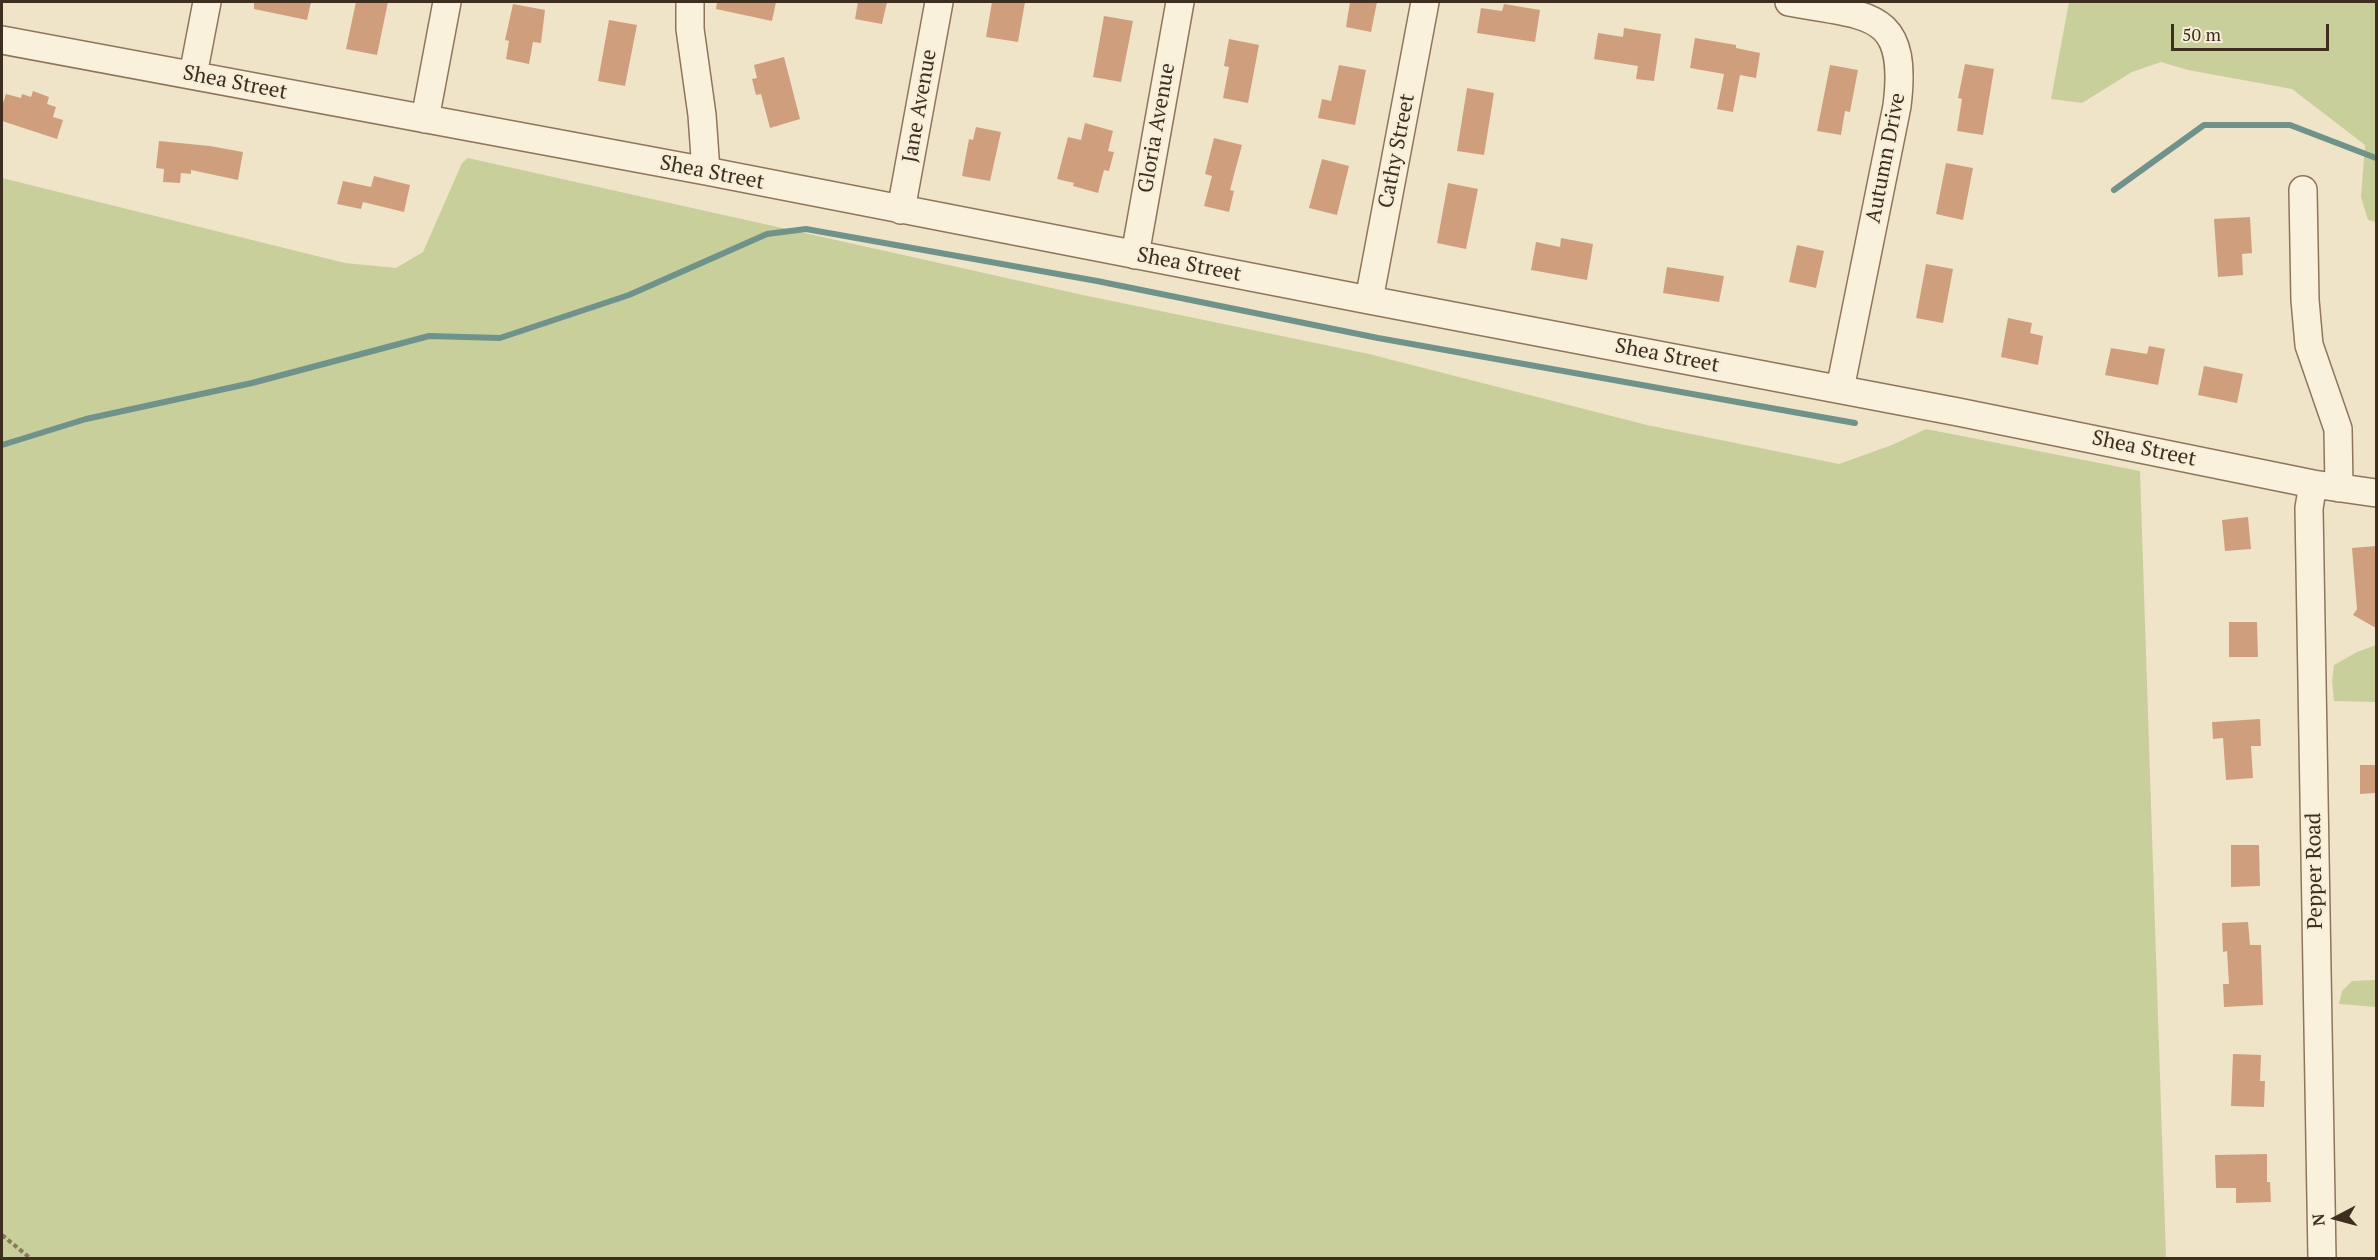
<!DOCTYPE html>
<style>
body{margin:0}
#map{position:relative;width:2378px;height:1260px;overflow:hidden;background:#f0e4c8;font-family:"PT Serif",serif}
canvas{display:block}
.frame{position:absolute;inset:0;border:3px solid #3d2e20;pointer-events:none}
.north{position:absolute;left:2306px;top:1188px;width:60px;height:60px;-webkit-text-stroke:4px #f7eed8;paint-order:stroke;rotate:264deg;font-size:16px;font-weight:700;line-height:24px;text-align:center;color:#3d2e20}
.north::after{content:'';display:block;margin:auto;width:21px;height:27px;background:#3d2e20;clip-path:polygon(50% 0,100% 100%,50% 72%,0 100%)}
.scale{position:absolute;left:2171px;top:24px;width:158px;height:27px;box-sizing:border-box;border:3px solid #3d2e20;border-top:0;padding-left:8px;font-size:18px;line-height:21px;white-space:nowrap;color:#3d2e20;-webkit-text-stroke:4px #f7eed8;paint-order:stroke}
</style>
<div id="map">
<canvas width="2378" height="1260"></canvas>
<div class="frame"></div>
<div class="north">N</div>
<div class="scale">50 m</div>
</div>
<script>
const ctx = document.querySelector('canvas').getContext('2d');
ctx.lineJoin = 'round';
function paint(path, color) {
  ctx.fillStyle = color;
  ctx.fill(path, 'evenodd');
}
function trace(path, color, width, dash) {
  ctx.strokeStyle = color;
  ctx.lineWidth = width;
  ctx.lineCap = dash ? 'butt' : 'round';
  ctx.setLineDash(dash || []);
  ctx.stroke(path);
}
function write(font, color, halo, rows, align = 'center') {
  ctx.font = font + ' "PT Serif",serif';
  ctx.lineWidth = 5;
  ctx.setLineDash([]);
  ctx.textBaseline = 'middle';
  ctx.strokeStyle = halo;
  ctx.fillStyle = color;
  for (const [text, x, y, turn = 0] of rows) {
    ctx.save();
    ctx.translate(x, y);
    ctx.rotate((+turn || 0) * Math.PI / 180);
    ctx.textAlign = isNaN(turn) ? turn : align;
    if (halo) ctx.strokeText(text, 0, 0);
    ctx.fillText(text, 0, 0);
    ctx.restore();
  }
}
paint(new Path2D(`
 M2069,2h307v220l-8,-2 -7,-23 4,-52 -73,-56 -104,-19 -27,-8 -29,10 -50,31 -31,-4z
 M468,158l615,137 286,59 278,71 192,39 53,-19 34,-16 214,42 26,787h-2164v-1080l343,85 51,5 27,-16 39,-89z
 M2376,645v57l-42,-1 -2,-20 2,-16 23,-13z
 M2376,980v27l-37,-3 3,-13 10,-10z`), '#c9cf9b');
trace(new Path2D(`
 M2114,190l90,-65h86l86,33
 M2,445l84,-26 166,-36 177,-47 71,2 129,-43 138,-61 39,-5 291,52 281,57 477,85`), '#6f938a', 6);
paint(new Path2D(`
 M254,2h57l-4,18 -53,-11z
 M356,2h32l-11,53 -31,-6z
 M717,2h59l-4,19 -56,-12z
 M858,2h29l-5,22 -27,-5z
 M992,2h33l-7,40 -32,-5z
 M1350,2h27l-6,30 -25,-5z
 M513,4l32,6 -4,33 -8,-1 -4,22 -23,-5 3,-18 -4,-1z
 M1504,4l36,6 -5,32 -58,-9 4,-25 21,3z
 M1104,16l29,5 -12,61 -28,-5z
 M609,20l28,5 -12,61 -27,-5z
 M1624,28l37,6 -7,47 -18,-2 2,-13 -44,-7 4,-26 25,4z
 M1695,38l41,7v3l24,5 -4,25 -16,-3 -7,37 -16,-3 7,-35 -34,-6z
 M1229,39l30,6 -11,58 -25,-5 6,-31 -5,-1z
 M784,57l16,62 -30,9 -9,-34 -5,1 -4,-16 5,-1 -3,-13z
 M1965,64l29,5 -11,66 -26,-4 5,-32 -4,-1z
 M1339,65l27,5 -11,55 -37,-7 4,-19 9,2z
 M1830,65l28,5 -8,42 -5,-1 -4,24 -24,-4z
 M1467,88l27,5 -10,62 -27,-4z
 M33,91l16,6 -2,7 9,3 -3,10 10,3 -6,19 -55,-18v-15l4,-12 15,4 1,-4 9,3z
 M1085,123l28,8 -5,20 6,1 -5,19 -5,-1 -6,23 -25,-7 1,-3 -17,-4 11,-42 13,3z
 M976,127l25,5 -11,49 -28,-5 7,-37 4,1z
 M1214,138l28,7 -12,45 4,1 -5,21 -25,-6 8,-30 -7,-2z
 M159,141l51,5 33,6 -5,28 -47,-10v4l-10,-1 -1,10 -17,-1 1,-13 -8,-1z
 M1322,159l27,7 -12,49 -28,-7z
 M1946,163l27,5 -10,52 -27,-6z
 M374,176l36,9 -6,27 -41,-10 -2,7 -24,-5 6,-23 28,6z
 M1448,183l30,6 -12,60 -29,-6z
 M2250,217l2,36 -10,1 1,21 -25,2 -4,-58z
 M1561,238l32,6 -6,36 -56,-10 5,-28 24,5z
 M1797,245l27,6 -8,37 -27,-6z
 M1926,264l27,5 -10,54 -27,-5z
 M1667,267l57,9 -5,26 -56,-9z
 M2008,318l24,5 -2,10 13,3 -5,29 -37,-8z
 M2149,346l16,3 -7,36 -53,-10 6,-27 36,6z
 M2204,366l39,8 -6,29 -39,-8z
 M2248,517l3,32 -26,2 -3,-31z
 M2376,546v82l-23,-13 4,-6 -5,-61z
 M2229,622h28l1,35h-29z
 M2260,719l1,27h-10l2,32 -27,2 -3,-42 -10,1 -1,-17z
 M2360,765h16v28l-16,1z
 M2231,845h28l1,41 -29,1z
 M2248,922l2,23h11l2,60 -39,2 -1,-23h6l-2,-33 -4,1 -1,-29z
 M2233,1054l28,1 -1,26h5l-1,26 -33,-1z
 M2267,1154v28h3l1,20 -35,1v-15h-20l-1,-33z`), '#cf9f7d');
const minor = new Path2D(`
 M690,2v27l12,86 4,56
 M1789,2c79,15 120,7 108,104l-57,283
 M2,40l704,131 663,129 589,112 355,72 63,9
 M193,75l14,-73
 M425,119l22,-117
 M2303,190l2,110 4,45 29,84 1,59
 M901,210l38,-208
 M1135,255l45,-253
 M1369,300l56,-298
 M2313,484l-4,24 13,750`);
trace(minor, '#8d765c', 30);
trace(new Path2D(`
 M2,1235l28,23`), '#8d765c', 4, [4.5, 3]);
trace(minor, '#faf1dc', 27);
write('21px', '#3d2e20', '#f7eed8', [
 ["Shea Street",235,83,11],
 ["Jane Avenue",920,106,-80],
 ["Gloria Avenue",1157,128,-80],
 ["Cathy Street",1397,151,-79],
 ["Autumn Drive",1886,158,-79],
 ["Shea Street",712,173,11],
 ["Shea Street",1189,265,11],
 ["Shea Street",1667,356,11],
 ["Shea Street",2144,449,12],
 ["Pepper Road",2315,871,-91]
]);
</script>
